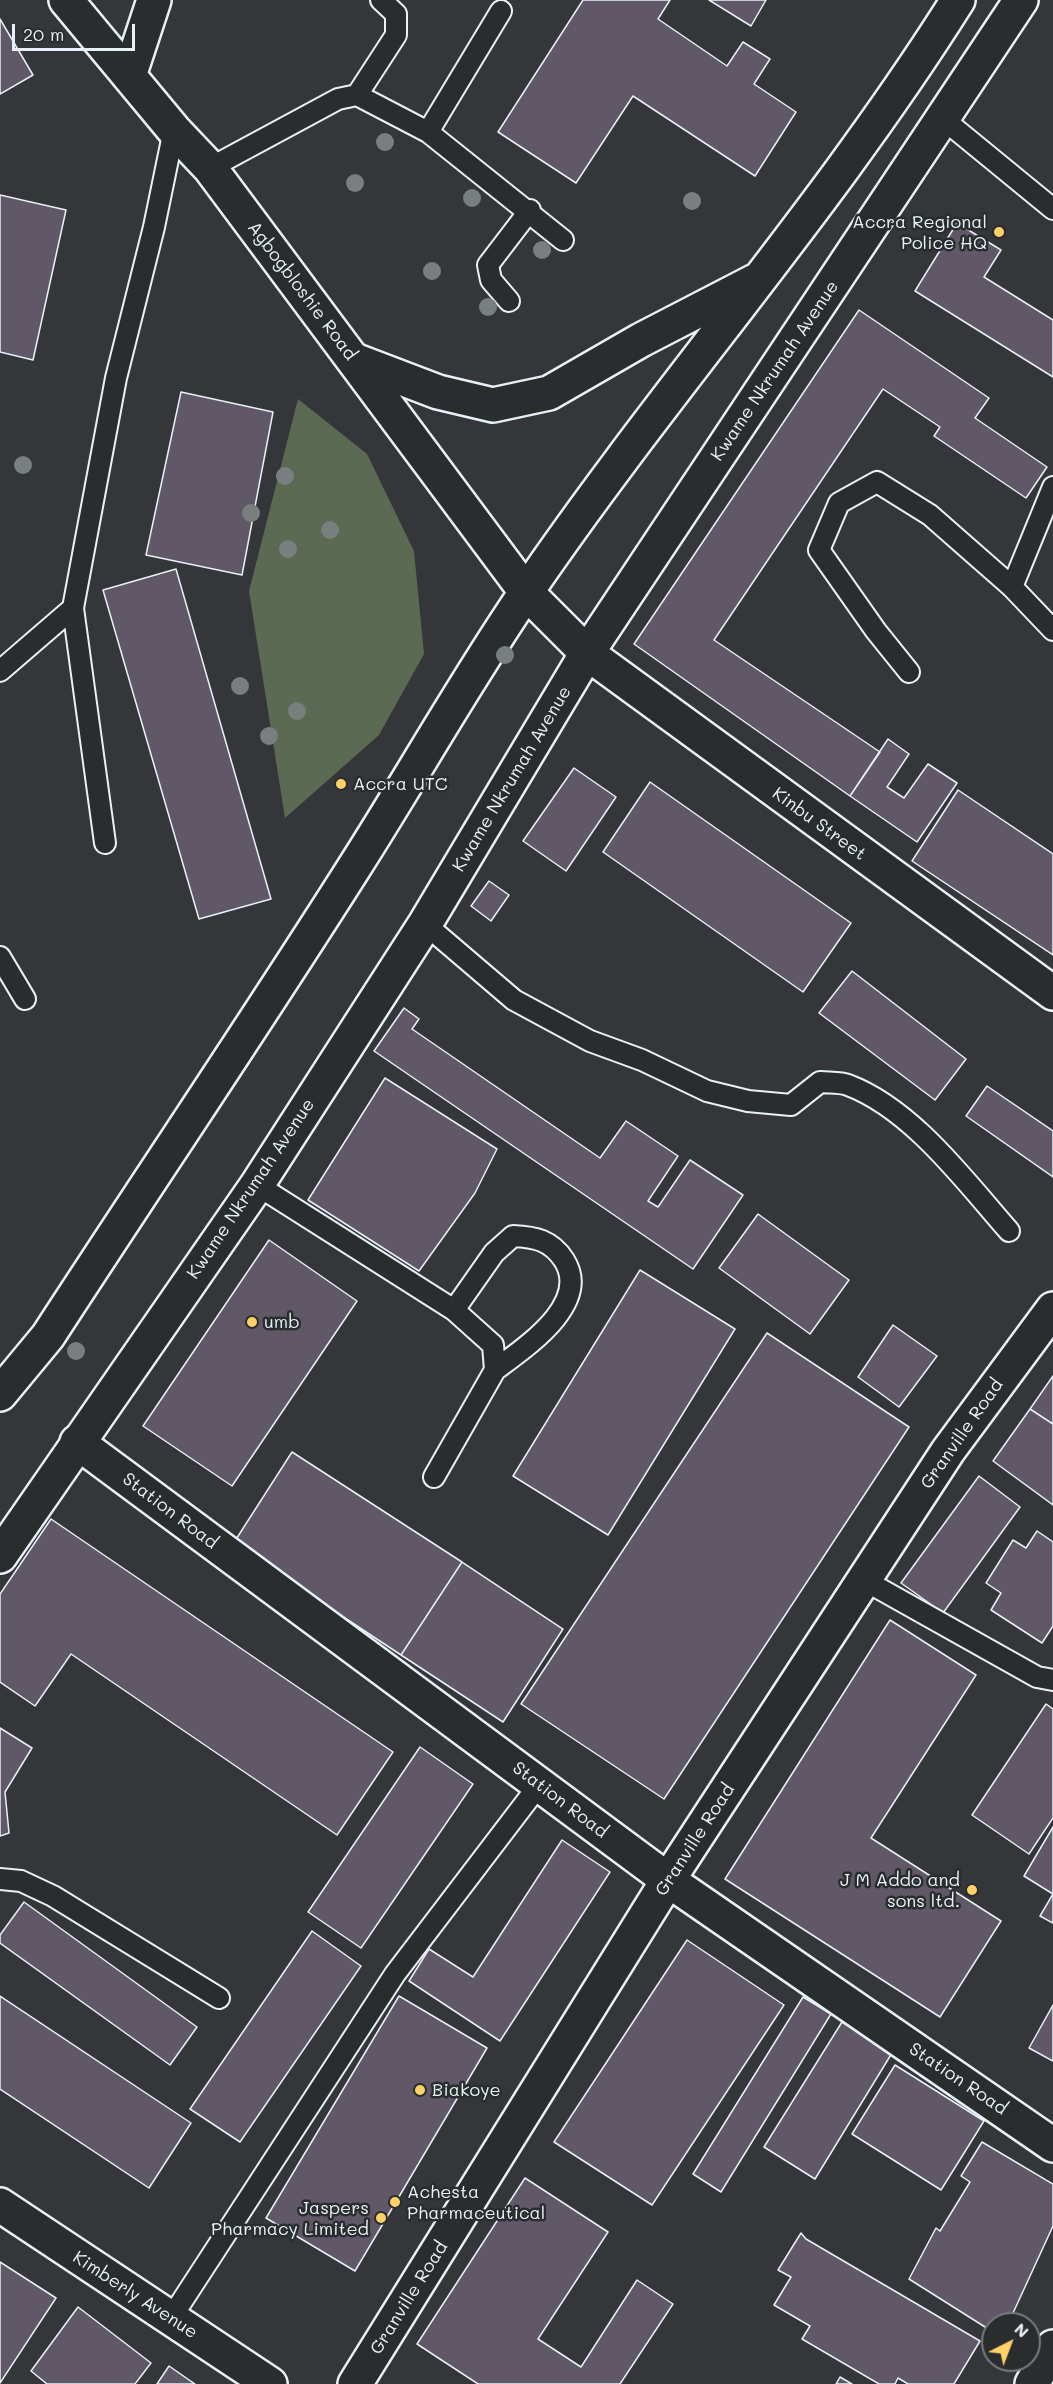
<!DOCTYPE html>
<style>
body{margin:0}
#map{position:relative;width:1053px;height:2384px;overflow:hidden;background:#353639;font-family:Mali,sans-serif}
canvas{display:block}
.north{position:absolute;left:981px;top:2312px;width:60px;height:60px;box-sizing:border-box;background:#2a2d2e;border:2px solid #767b7f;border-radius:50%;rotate:42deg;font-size:16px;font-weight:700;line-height:24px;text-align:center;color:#e8f1f8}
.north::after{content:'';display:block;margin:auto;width:21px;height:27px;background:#ffd166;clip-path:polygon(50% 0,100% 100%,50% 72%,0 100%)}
.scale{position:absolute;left:12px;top:24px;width:123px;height:27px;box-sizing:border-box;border:3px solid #e8f1f8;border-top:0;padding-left:8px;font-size:18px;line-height:21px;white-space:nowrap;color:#e8f1f8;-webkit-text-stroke:4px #2a2d2e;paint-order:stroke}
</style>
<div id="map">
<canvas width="1053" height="2384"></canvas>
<div class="north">N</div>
<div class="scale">20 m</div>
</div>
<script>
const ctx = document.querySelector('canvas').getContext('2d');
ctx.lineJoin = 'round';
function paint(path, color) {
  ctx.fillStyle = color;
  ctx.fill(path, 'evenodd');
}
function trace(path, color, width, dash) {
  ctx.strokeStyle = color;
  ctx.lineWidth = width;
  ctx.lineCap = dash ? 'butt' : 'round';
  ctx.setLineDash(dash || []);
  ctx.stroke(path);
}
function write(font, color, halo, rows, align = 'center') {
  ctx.font = font + ' Mali,sans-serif';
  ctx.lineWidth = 5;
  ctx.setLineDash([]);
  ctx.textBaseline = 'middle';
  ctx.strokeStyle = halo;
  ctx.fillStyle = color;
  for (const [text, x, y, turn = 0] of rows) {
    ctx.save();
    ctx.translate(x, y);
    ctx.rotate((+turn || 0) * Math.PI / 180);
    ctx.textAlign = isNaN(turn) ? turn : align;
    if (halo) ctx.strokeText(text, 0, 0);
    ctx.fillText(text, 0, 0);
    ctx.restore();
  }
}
paint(new Path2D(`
 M298,399l69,55 47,97 10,103 -45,81 -94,83 -36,-227z`), '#5c6a53');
const building = new Path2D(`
 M583,0h87l-12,19 69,47 16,-24 27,17 -16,25 42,28 -41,64 -122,-80 -57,87 -78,-51z
 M709,0h57l-15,26z
 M0,19l33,56 -33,19z
 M0,195l66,15 -33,150 -33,-8z
 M957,223l44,27 -17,27 69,43v57l-138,-86z
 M859,310l130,88 -14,20 72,49 -21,31 -92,-62 6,-9 -57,-38 -169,251 166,112 -30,44 -216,-152z
 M181,392l92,20 -31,163 -96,-20z
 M176,569l95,330 -72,20 -96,-329z
 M888,739l21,15 -22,33 17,11 24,-34 29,19 -40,59 -67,-46z
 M574,768l42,29 -50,74 -43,-30z
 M650,782l201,141 -48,69 -200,-140z
 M958,790l95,64v101l-141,-94z
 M489,881l20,14 -18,26 -20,-15z
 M852,971l114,88 -31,41 -116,-87z
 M404,1008l15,11 -7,10 188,129 26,-37 52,35 -30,45 10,6 32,-47 53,35 -50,74 -319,-218z
 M385,1078l112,71 -22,44 -56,78 -111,-71z
 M987,1086l66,45v46l-87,-61z
 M758,1214l91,66 -39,54 -91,-66z
 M269,1240l88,61 -125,185 -89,-60z
 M640,1270l95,59 -127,206 -95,-59z
 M893,1325l44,31 -38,51 -41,-30z
 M767,1333l142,94 -245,372 -143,-95z
 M1053,1376v48l-23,-15z
 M1030,1409l23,15v81l-60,-44z
 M292,1452l170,110 -61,93 -168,-111z
 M979,1476l41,31 -77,106 -42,-30z
 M51,1519l342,233 -56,83 -266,-181 -36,52 -35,-24v-88z
 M1037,1531l16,11v84l-11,17 -51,-33 10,-17 -15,-10 27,-43 13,8z
 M462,1562l101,67 -60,93 -102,-67z
 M890,1620l86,55 -105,163 130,83 -61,96 -215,-138z
 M1046,1704l7,5v109l-24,36 -57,-39z
 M0,1728l32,20 -27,44 4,41 -9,3z
 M420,1747l53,37 -112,164 -53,-36z
 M1053,1827v96l-13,-7 13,-22 -29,-18z
 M562,1840l48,32 -110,169 -91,-60 20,-32 44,28z
 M24,1902l173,125 -27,38 -170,-122v-8z
 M312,1931l49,35 -121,176 -50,-33z
 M687,1940l97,65 -132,200 -98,-63z
 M0,1996l191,127 -42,65 -149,-99z
 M399,1996l88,52 -132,223 -89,-53z
 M803,1997l28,17 -110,178 -28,-18z
 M1053,2005v56l-24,-13z
 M842,2022l50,31 -77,126 -51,-32z
 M895,2065l89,56 -43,69 -89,-56z
 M982,2142l71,42v42l-45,98h-15v8l-84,-53 27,-51 4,3 30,-49 -9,-6z
 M525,2178l83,54 -70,107 43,28 56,-87 36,24 -53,80h-142l-61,-40z
 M801,2233l5,6 174,102 -26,43h-46l-10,-6 -3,6h-16l-77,-45 8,-13 -36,-21 17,-28 -13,-7z
 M0,2262l56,36 -56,85z
 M78,2307l73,56 -16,21h-88l-16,-13z
 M169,2366l26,18h-38z
 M840,2377l12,7h-16z`);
paint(building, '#615867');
trace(building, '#e8f1f8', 1.5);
const lane = new Path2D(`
 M357,95l39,-60v-21l-15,-14
 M942,118l111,91
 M428,132l73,-121
 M210,168l128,-69 19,-4 71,37 135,108
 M509,301l-18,-21 -3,-15 42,-55
 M1012,587l41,-100
 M0,671l73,-63
 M909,672l-33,-41 -57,-81 20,-47 38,-21 53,33 82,72 41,43
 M105,843l-32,-235 43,-230 38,-151 20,-97
 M425,924l89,76 76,41 52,19 65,31 41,10 43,4 29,-23c9,1 20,0 28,3 64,24 117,96 161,146
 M0,957l25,42
 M257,1185l197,125 39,35 2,25 -61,107
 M454,1310l40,-57 19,-17c22,1 38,4 51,24 28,44 -40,88 -69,110
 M864,1580l173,97 16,3
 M0,1879l21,2 32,15 166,102
 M171,2318l224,-344 144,-189`);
const street = new Path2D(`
 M66,0l108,130 36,38 316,424
 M129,76l25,-76
 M77,1442l591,438 385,265
 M0,2205l270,179
 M355,2384l313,-504 280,-429 105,-142
 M1032,2384l21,-37`);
const secondary = new Path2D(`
 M354,360l84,32 55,13 56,-12 92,-53 114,-59
 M526,592l61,61 466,340
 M0,1394l48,-58c102,-157 207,-312 307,-470 58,-91 111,-186 172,-275 138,-202 301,-384 431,-591
 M0,1556l257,-371 168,-261 162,-271 434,-653`);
trace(lane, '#e8f1f8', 24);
trace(street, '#e8f1f8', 38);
trace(secondary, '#e8f1f8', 38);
trace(lane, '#2a2d2e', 20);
trace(street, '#2a2d2e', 33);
trace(secondary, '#2a2d2e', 33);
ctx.fillStyle = '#797f7e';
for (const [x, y] of [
 [385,142],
 [355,183],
 [472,198],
 [692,201],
 [542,250],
 [432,271],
 [488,307],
 [23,465],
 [285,476],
 [251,513],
 [330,530],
 [288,549],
 [505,655],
 [240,686],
 [297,711],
 [269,736],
 [76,1351]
]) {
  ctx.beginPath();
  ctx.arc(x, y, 9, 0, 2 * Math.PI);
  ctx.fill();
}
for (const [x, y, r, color] of [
 [999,232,6,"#ffd166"],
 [341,784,6,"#ffd166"],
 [252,1322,6,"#ffd166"],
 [972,1890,6,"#ffd166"],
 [420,2090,6,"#ffd166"],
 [395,2202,6,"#ffd166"],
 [381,2218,6,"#ffd166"]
]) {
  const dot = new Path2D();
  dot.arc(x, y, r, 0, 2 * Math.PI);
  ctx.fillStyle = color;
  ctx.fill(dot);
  trace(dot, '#2a2d2e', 2);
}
write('18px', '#e8f1f8', '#2a2d2e', [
 ["Accra Regional",987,222,"right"],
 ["Police HQ",987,243,"right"],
 ["Accra UTC",353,784],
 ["umb",264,1322],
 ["J M Addo and",960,1880,"right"],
 ["sons ltd.",960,1901,"right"],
 ["Biakoye",432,2090],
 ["Achesta",407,2192],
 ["Pharmaceutical",407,2213],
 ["Jaspers",369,2208,"right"],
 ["Pharmacy Limited",369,2229,"right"]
], 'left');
write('18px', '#e8f1f8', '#2a2d2e', [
 ["Agbogbloshie Road",302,291,53],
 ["Kwame Nkrumah Avenue",775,371,-56],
 ["Kwame Nkrumah Avenue",512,779,-59],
 ["Kinbu Street",819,824,36],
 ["Kwame Nkrumah Avenue",251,1189,-56],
 ["Granville Road",962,1434,-55],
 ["Station Road",170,1511,37],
 ["Station Road",560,1800,37],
 ["Granville Road",695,1840,-57],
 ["Station Road",958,2079,34],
 ["Kimberly Avenue",135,2295,33],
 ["Granville Road",409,2298,-58]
]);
</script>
